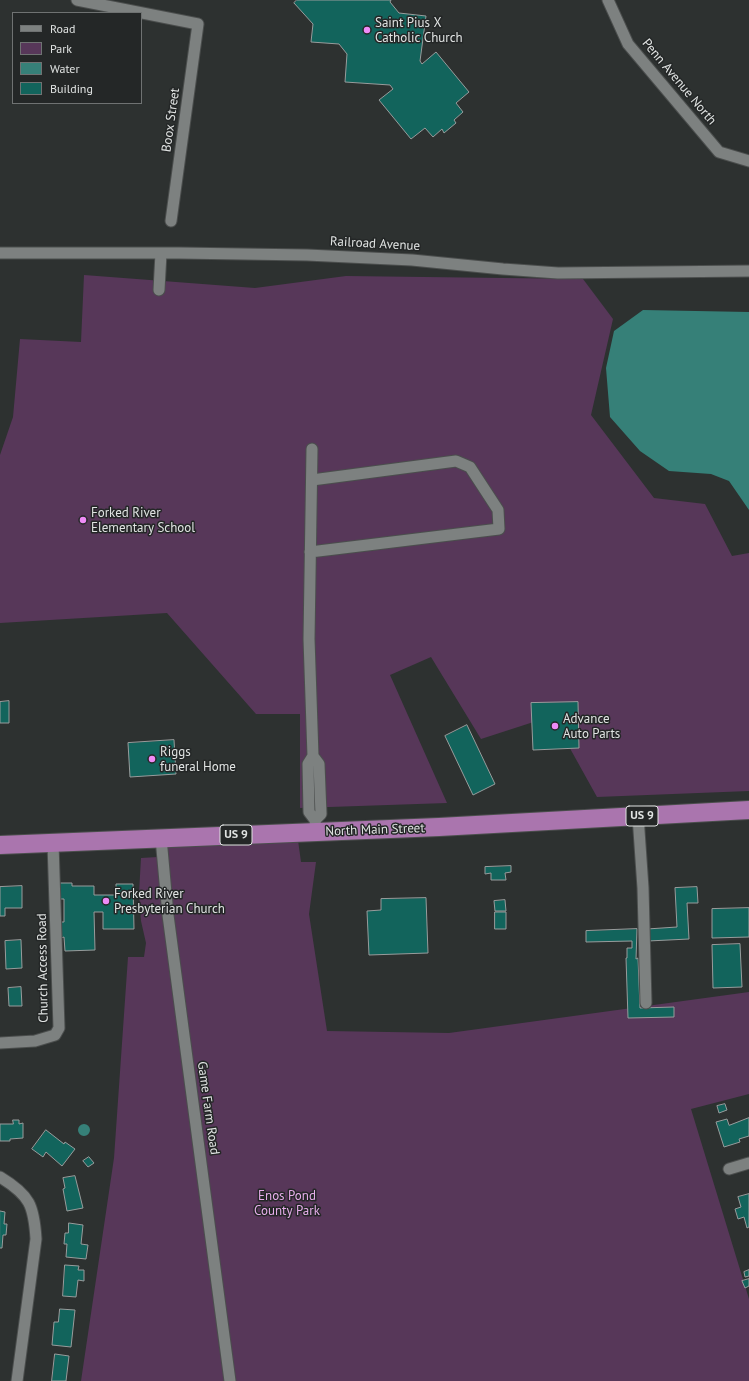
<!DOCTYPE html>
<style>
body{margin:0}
#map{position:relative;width:749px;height:1381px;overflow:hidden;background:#2d3130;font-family:"PT Sans",sans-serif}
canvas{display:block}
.legend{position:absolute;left:12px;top:12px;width:130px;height:92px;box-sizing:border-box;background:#242727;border:1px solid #6f7272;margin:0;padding:5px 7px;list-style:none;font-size:12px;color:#e0e3e2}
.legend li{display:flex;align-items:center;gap:8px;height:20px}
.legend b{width:20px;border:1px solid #6f7272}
</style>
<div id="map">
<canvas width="749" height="1381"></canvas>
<ul class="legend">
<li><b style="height:5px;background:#7d8180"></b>Road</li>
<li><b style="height:11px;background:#573759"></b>Park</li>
<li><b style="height:11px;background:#368078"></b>Water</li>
<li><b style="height:11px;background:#12645c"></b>Building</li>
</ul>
</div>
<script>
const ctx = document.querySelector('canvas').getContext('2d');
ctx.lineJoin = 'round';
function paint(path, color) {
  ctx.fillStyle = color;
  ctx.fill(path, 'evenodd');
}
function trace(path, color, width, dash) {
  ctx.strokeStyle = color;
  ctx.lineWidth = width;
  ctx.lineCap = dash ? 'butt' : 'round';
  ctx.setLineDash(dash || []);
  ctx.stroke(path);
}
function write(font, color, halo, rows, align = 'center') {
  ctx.font = font + ' "PT Sans",sans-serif';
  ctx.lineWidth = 3;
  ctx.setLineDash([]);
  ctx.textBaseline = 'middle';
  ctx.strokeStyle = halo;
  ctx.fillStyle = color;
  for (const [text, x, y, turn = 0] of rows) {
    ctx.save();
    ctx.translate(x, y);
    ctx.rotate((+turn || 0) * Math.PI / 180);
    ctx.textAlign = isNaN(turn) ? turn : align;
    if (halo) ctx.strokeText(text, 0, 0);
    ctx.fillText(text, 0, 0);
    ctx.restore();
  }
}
paint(new Path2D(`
 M84,275l171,13 91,-12 237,3 30,40 -22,96 63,83 51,6 27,52 17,-3v238l-152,6 -45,-81 -71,23 -50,-82 -41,18 57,128 -147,5v-94h-44l-89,-101 -167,10v-168l13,-38 7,-78 61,3z
 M297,833l4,29h15l-7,52 18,117 122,2 300,-41v102l-58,15 58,190v82h-668l33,-223 14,-201h16l2,-14 -5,-22 -2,-28 2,-35 17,-1 3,-19z`), '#573759');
paint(new Path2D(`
 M643,310l106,2v198l-20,-29 -18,-7 -42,-3 -29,-20 -30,-34 -4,-49 8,-37z
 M78 1130a6 6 0 1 1 12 0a6 6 0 1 1-12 0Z`), '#368078');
const building = new Path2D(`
 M297,0h94l-1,2 9,11 27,3 -6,45 2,3 14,-12 33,40 -13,11 7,9 -9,8 2,3 -12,10 -2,-4 -9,8 -8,-9 -14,11 -32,-39 14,-11 -3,-4 -45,-3 2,-28 -8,-10 -28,-2 2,-18 -19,-21z
 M9,701v22h-9v-21z
 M578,702l1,46 -46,2 -2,-47z
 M467,725l28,59 -22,11 -28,-59z
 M174,740l2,34 -46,3 -2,-34z
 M511,866v6l-6,1 1,7h-15v-7l-6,1v-7z
 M60,883h12v3h22v9h22v-11h17l1,45h-31v-17h-9l1,38 -30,1 -1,-14 -3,1v-16h3v-23h-4z
 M22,886v22h-17v8h-5v-29z
 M697,887l1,16h-11l2,36 -41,2 -1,-12 30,-2 -2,-39z
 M426,898l2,55 -59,2 -2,-44 14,-1v-11z
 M505,900l1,11h-11l-1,-10z
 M749,908v29l-37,1v-29z
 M495,912h11v17h-11z
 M637,929l-1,30 2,-1 2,50 34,-1v10l-46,1 -2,-60h1v-10h5v-7l-46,1v-11z
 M21,940l1,28 -16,1 -1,-28z
 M740,944l2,43 -29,1 -1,-43z
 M21,987l1,19h-13l-1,-18z
 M725,1104l2,6 -8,3 -2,-7z
 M749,1118v18l-10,3 1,3 -16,5 -8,-25 11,-3 2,6z
 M13,1120h6v4l4,-1v15l-13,1v2h-10v-17h13z
 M46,1130l18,14 1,-2 10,7 -13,17 -16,-14 -3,5 -11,-8z
 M89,1157l5,6 -6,4 -5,-6z
 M75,1176l8,32 -16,3 -4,-22 2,-1 -2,-10z
 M749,1194v33l-2,1 -3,-11 -6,2 -3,-10 6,-2 -3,-10z
 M0,1211l5,1 -1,12h3l-1,11h-3l-1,13h-2z
 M69,1223l14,2 -2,19 7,1 -2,14 -20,-2 1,-13h-3l1,-11h3z
 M65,1265l14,1 -1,4h6v11l-6,-1 -2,17 -13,-1z
 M749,1270v6l-4,1 -1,-5z
 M749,1279v7l-4,2 -3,-7z
 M60,1309l15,1 -4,37 -19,-2 2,-23h4z
 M55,1354l14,2 -3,25h-14z`);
paint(building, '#12645c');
trace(building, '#989c9c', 1);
const minor = new Path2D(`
 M77,0l121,24 -27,197
 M608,0l20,44 91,108 30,9
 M0,253h179l128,2 105,5 91,9 55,4 191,-2
 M159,290l2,-37
 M312,449l-3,190 4,117
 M310,552l189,-23 -1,-19 -28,-43 -14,-6 -144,19
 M638,816l5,72 3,115
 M315,820l6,-6 -2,-50 -6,-8 -5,8 1,48 6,8 1,12
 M161,838l7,77 62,466
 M0,1043l35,-2 20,-6 4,-7 -6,-185
 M729,1169l20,-6
 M0,1177c30,18 34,29 36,62l-19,142`);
const trunk = new Path2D(`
 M0,845l439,-18 310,-17`);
trace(minor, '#4b4e4d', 13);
trace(trunk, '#4b4e4d', 20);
trace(minor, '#7d8180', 11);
trace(trunk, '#aa75ae', 18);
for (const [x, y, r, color] of [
 [367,30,4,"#ef8bf7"],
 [83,520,4,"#ef8bf7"],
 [555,726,4,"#ef8bf7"],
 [152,759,4,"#ef8bf7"],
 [106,901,4,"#ef8bf7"]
]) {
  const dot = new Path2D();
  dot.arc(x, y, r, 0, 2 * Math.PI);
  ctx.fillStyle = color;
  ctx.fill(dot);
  trace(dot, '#242727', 1.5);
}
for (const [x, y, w] of [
 [642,816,32],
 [236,835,32]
]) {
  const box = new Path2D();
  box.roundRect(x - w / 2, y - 10, w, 20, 3);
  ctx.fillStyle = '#242727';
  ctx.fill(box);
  trace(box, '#e0e3e2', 1);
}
write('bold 12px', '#e0e3e2', null, [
 ["US 9",642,816],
 ["US 9",236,835]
]);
write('13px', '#e0e3e2', '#242727', [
 ["Saint Pius X",375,23],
 ["Catholic Church",375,38],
 ["Forked River",91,513],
 ["Elementary School",91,528],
 ["Advance",563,719],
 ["Auto Parts",563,734],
 ["Riggs",160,752],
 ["funeral Home",160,767],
 ["Forked River",114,894],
 ["Presbyterian Church",114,909]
], 'left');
write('13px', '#e0e3e2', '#242727', [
 ["Penn Avenue North",679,82,50],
 ["Boox Street",171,120,-82],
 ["Railroad Avenue",375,244,3],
 ["North Main Street",375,830,-2],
 ["Church Access Road",43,968,-91],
 ["Game Farm Road",208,1108,82]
]);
write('13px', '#e7adeb', '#242727', [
 ["Enos Pond",287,1196],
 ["County Park",287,1211]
]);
</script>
